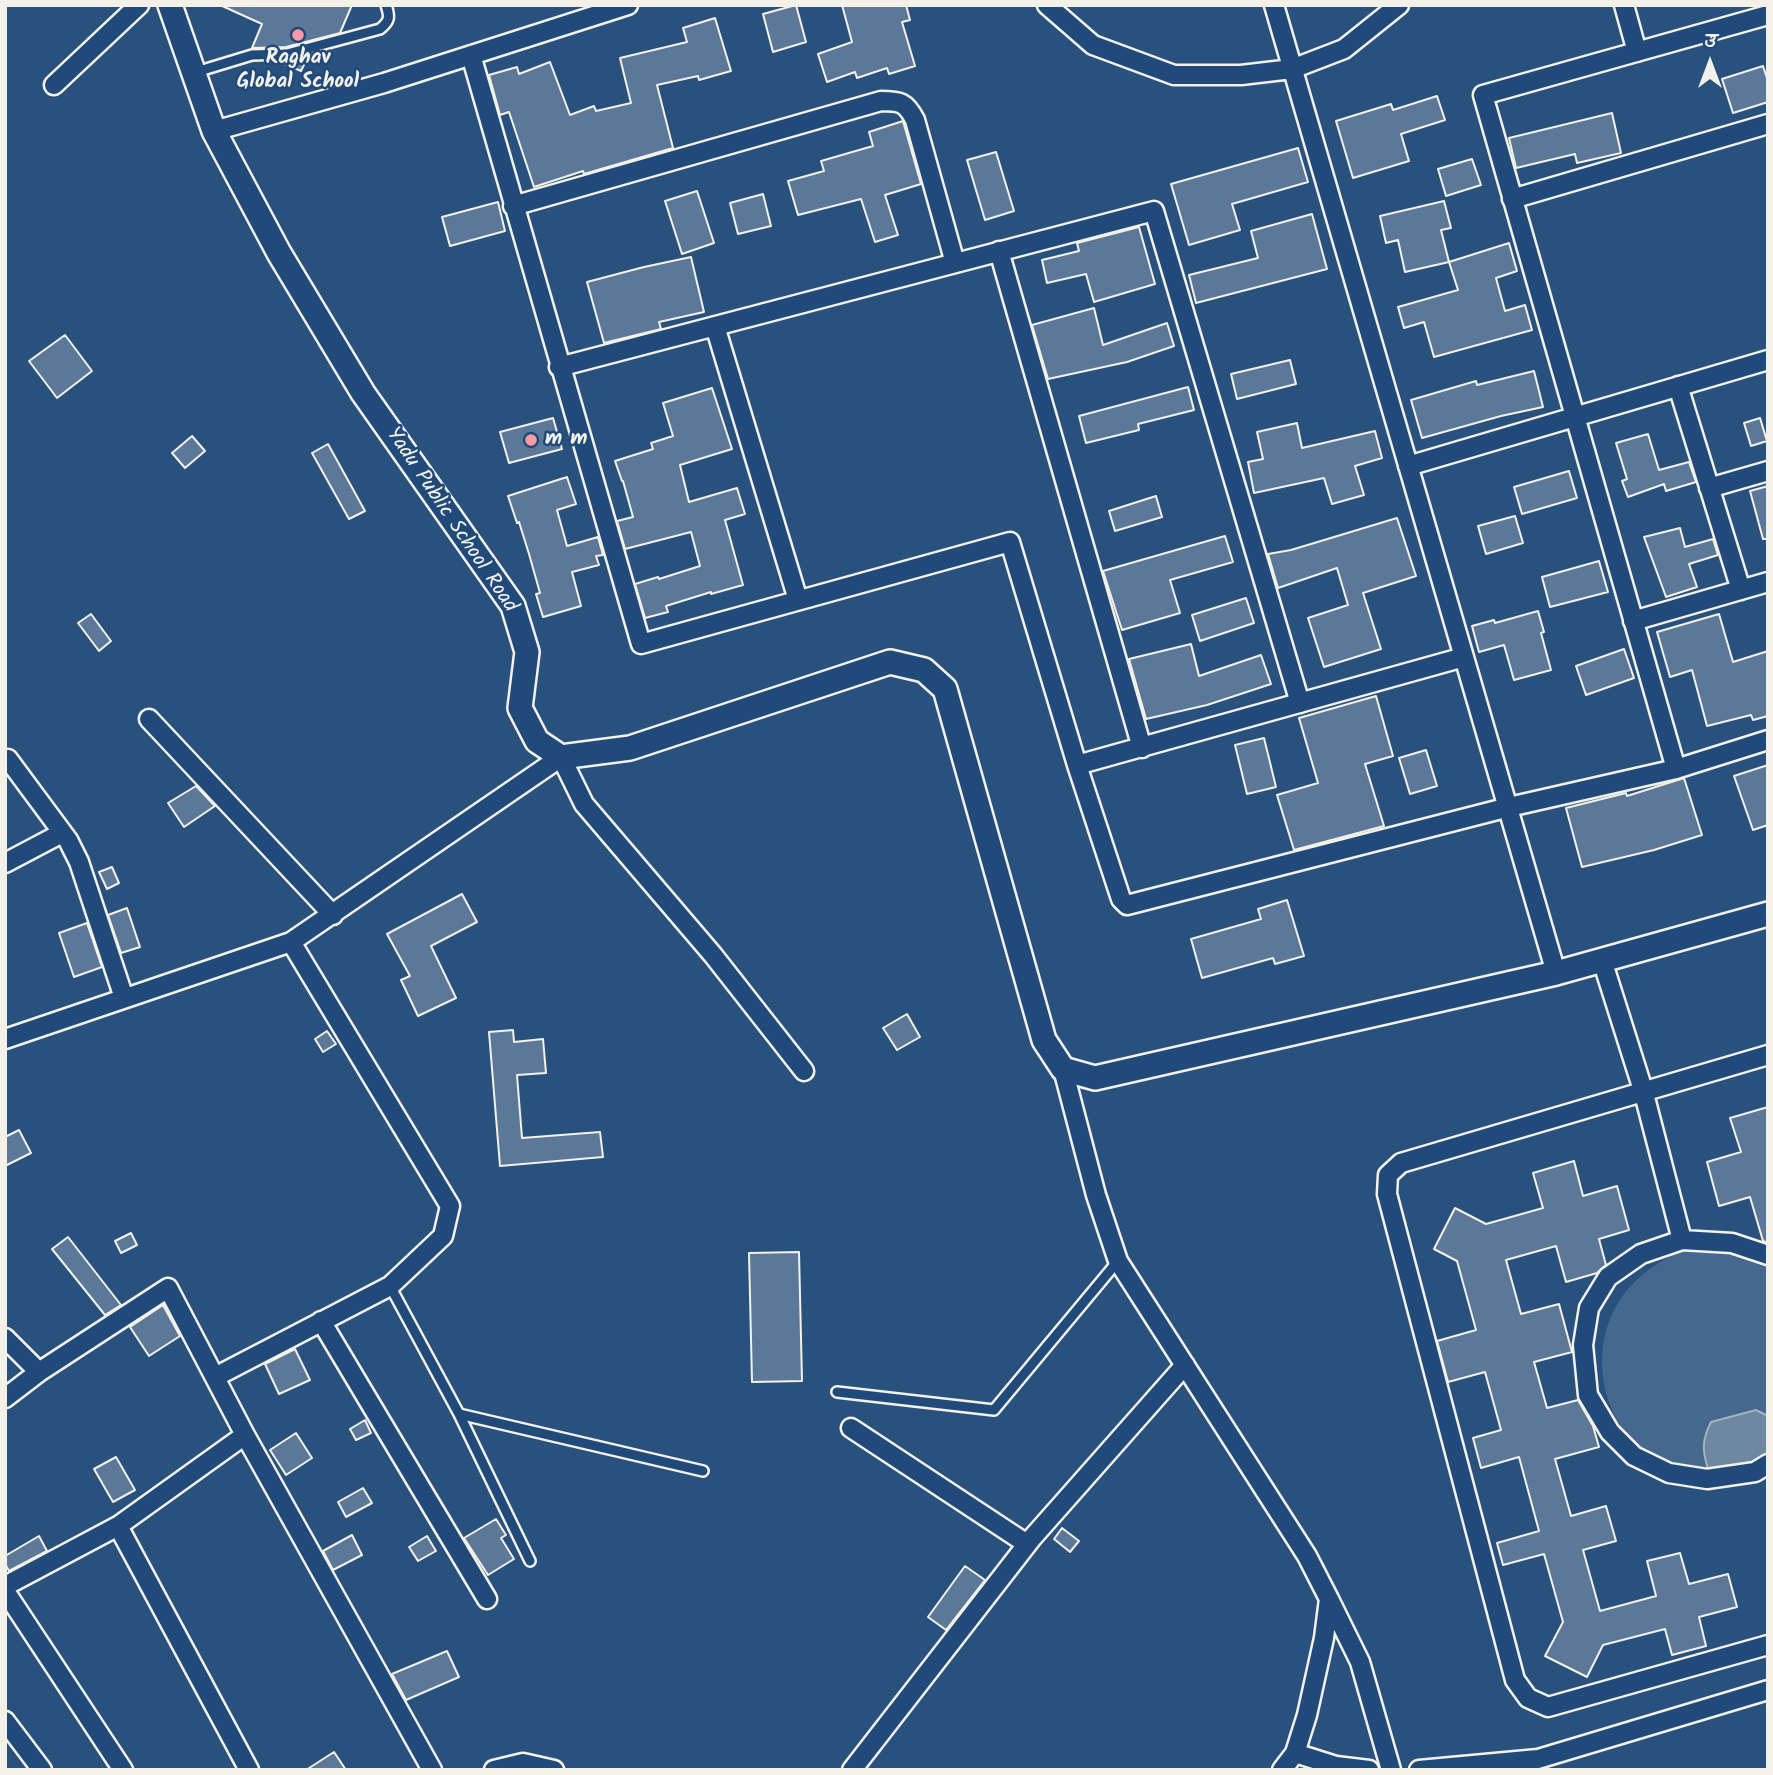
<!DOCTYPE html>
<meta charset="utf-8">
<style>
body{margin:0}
#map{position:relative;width:1773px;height:1775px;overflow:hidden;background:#28517e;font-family:Kalam,"Playpen Sans Deva",sans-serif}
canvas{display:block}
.frame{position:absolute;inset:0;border:7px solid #f4f1e8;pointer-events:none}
.north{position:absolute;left:1675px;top:28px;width:70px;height:70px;-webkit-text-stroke:5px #1f4a7a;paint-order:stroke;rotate:0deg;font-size:19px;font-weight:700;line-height:28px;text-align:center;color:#f4f1e8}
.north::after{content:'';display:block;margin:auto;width:24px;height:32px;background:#f4f1e8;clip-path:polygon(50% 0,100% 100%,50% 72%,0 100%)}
</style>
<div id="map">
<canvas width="1773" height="1775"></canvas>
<div class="frame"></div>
<div class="north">उ</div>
</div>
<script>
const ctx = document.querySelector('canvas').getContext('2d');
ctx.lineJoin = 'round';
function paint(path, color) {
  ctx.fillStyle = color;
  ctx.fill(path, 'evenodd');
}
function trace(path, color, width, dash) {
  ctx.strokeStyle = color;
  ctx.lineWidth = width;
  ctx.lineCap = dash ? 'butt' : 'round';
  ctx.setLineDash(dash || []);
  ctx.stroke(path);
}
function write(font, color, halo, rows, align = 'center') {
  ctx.font = font + ' Kalam,sans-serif';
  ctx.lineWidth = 5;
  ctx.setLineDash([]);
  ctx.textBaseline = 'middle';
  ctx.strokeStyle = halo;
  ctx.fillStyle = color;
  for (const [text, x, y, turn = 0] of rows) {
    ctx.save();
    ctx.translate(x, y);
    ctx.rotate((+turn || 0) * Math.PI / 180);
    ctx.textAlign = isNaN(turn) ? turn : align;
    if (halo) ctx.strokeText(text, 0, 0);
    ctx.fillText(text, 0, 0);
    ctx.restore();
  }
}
paint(new Path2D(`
 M1729,1247l39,11v209c-10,3 -21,7 -31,9 -8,2 -66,-7 -73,-11 -71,-36 -84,-137 -23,-189 14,-12 32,-23 51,-27 11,-3 25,-2 37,-2z`), '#45688e');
const water = new Path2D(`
 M1756,1410l12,6v42l-33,10 -27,1c-6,-19 -6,-29 3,-47z`);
paint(water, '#6e88a2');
trace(water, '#a4b2be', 2);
const building = new Path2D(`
 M220,5h132l-12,28 -54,14 -34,1 10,-24z
 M796,5l10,37 -33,10 -10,-38z
 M842,5h64l4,15 -8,2 13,44 -26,8 -2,-6 -30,10 -2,-6 -28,10 -9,-28 34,-12z
 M715,18l16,53 -32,9 -1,-4 -41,9 16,63 -89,26 -1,-3 -49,16 -25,-75 -9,3 -11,-40 28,-8 2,7 31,-12 20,53 24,-9 2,5 35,-8 -11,-45 67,-16 -4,-14z
 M308,56l-7,15 -23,-10h11z
 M1763,66l5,15v21l-35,11 -11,-34z
 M1437,96l8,24 -44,14 8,27 -56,17 -17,-57 55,-17 2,6z
 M1612,113l9,40 -44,10 -2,-9 -59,14 -7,-30z
 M903,121l18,63 -36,11 13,40 -23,7 -14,-43 -63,16 -10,-34 36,-10 -3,-10 52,-15 -4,-14z
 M1298,148l10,34 -76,22 8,26 -51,15 -18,-61z
 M996,152l18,59 -29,9 -18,-60z
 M1472,159l9,26 -35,11 -8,-27z
 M697,191l17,52 -32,11 -17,-53z
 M763,194l8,32 -33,8 -8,-31z
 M1444,201l7,27 -10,2 8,32 -44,10 -7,-32 -12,3 -6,-27z
 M498,202l7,29 -55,15 -8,-29z
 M1312,214l15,55 -131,34 -7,-28 69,-17 -7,-27z
 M1139,227l16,57 -61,18 -8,-28 -39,9 -5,-23 37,-9 -2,-8z
 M1509,243l8,28 -21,7 9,33 20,-6 7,25 -98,27 -10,-35 -20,6 -6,-21 60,-17 -9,-28z
 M691,257l13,55 -45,10 2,7 -57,14 -17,-61 57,-15z
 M1094,308l9,37 64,-22 7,23 -47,16 -79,17 -16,-54z
 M65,335l27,36 -35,27 -28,-37z
 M1290,360l6,24 -59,15 -6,-25z
 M1534,371l9,36 -42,9 -79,22 -11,-38 65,-19 1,4z
 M1188,387l6,23 -56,14 1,6 -53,13 -7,-27z
 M712,388l20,61 -52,16 9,37 48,-14 8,26 -20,6 18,65 -32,9v-2l-45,14 2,6 -23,6 -10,-34 23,-7 1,2 41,-13 -9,-34 -66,17 -8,-28 16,-4 -10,-36h-1l-7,-20 38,-12 -2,-6 22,-7 -10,-33z
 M553,418l9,31 -53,14 -9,-31z
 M1760,418l7,23 -16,5 -7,-23z
 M1297,423l5,25 73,-17 7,27 -27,8 9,29 -32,9 -8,-26 -70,15 -6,-31 15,-3 -6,-27z
 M1648,434l11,36 30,-8 7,20 -30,9 -2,-7 -36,13 -6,-16 5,-2 -11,-36z
 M192,436l13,15 -20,17 -13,-15z
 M328,444l37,67 -16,8 -37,-66z
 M1569,471l8,27 -55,16 -8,-27z
 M567,477l9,27 -19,6 10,36 31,-9 5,18 -7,1 3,9 -27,7 9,34 -38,11 -7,-23 4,-1 -11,-39 -10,-32 -2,1 -9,-27z
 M1768,486v53h-5l-13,-48z
 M1156,496l6,21 -47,14 -6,-20z
 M1515,516l8,27 -37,11 -8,-28z
 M1397,518l19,58 -53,17 18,56 -57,18 -16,-49 40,-13 -11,-37 -59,20 -10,-34 23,-4z
 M1680,528l5,19 28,-8 5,16 -29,9 8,23 -31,10 -22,-60z
 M1225,536l8,26 -63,18 10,33 -58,17 -19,-59z
 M1599,561l9,31 -58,15 -8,-30z
 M1246,598l8,25 -54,18 -8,-26z
 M1538,611l6,21 -3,1 10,37 -37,10 -10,-35 -25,7 -7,-26 22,-6 1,3z
 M91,614l20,27 -12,10 -21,-28z
 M1719,614l14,48 35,-11v65l-15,4 -2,-5 -44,11 -15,-56 -22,7 -13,-45z
 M1191,644l8,32 62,-21 10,29 -64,21 -61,14 -17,-60z
 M1624,649l10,29 -48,17 -10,-29z
 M1376,696l17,60 -28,8 19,62 -90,24 -17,-55 41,-12 -19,-65z
 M1264,738l12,49 -29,7 -12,-49z
 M1426,750l11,36 -27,8 -11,-36z
 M1768,765v60l-15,5 -19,-54z
 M1684,778l18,57 -48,15 -72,17 -16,-59 60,-15 1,3z
 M196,786l19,20 -31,21 -16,-24z
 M112,867l7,16 -12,6 -8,-17z
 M462,894l15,28 -46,24 25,52 -38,18 -17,-36 9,-4 -23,-42z
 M1287,900l17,56 -29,8 -2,-6 -71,20 -11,-39 70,-20 -3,-10z
 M127,908l13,39 -19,6 -13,-38z
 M87,923l15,44 -28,10 -15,-44z
 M907,1014l13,23 -23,13 -14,-22z
 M513,1030l1,12 29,-3 3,34 -29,2 5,63 78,-6 3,25 -103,9 -11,-134z
 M327,1031l9,13 -13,8 -8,-13z
 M1768,1107v136l-5,-2 -13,-44 -31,9 -12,-44 34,-10 -11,-34z
 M19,1130l12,23 -26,13v-29z
 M1574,1161l9,35 34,-10 12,44 -30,9 7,26 -9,8 -31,9 -10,-36 -50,14 15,54 38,-10 13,48 -38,10 13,46 31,-8 15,26 6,21 -44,12 16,57 35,-10 10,35 -33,9 17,61 56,-15 -9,-35 33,-8 9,31 39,-10 9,33 -38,10 7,29 -34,9 -7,-26 -62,16 -16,32 -42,-21 18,-34 -19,-68 -41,11 -6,-22 42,-12 -20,-74 -38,11 -8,-30 28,-8 -16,-58 -37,10 -11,-41 39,-11 -19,-69 -23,-12 21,-41 31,16 57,-16 -10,-35z
 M131,1233l6,12 -16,8 -6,-12z
 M68,1237l53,68 -16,10 -53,-66z
 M799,1252l3,129 -50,1 -3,-129z
 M163,1305l17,31 -31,20 -19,-29z
 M295,1349l15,31 -31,14 -14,-30z
 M365,1420l6,13 -15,7 -6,-11z
 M296,1433l16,25 -26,17 -16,-25z
 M116,1457l19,33 -22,12 -19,-33z
 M363,1488l9,15 -26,14 -8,-15z
 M496,1519l10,16 -5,3 13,21 -26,16 -24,-37z
 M1062,1528l17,13 -9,11 -16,-13z
 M352,1535l10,20 -29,15 -10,-19z
 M39,1536l8,15 -38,20 -4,-7v-8z
 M427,1536l9,15 -18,10 -9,-14z
 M965,1566l20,14 -39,50 -18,-13z
 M447,1651l12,26 -53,23 -14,-26z
 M334,1752l12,18h-40z`);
paint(building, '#5b7899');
trace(building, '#f4f1e8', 2);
const service = new Path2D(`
 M196,72l56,-17 35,-1 93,-25c10,-8 10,-12 6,-24
 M390,1286l69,128 71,147
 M837,1392l157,18 124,-149
 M459,1414l244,57`);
const minor = new Path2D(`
 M1047,5l46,40 81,30h67l51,-6 52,-20 55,-44
 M1274,5l282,968
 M1624,5l13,47
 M471,55l170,589 369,-102 67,223 44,134 6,6 382,-98 167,-38 92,-29
 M54,85l85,-80
 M214,131l170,-48 244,-78
 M1512,199l256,-75
 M513,206l368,-105c19,0 25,1 34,19l40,143
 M999,251l143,497
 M715,326l83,274
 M559,367l595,-156 146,492
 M1678,386l63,204
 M1408,466l360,-106
 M1709,488l59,-17
 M1633,621l135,-39
 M149,719l184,196
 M8,759l60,81 11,22 45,136
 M1077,765l387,-108
 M1676,769l-193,-674 285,-80
 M5,863l57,-30
 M1602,960l41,130 39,150
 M5,1039l286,-97 270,-185 23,47 129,151 91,116
 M1768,1055l-367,108 -13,12 -1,19 128,486 13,18 20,9 220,-62
 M1063,1069l33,126 22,66 189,295 22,43 -5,39 -17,77 -12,38 -13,17
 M1768,1255l-36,-12 -50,-3 -41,14 -33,23 -19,31 -6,37 5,50 22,37 24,24 35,17 38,6 48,-7 13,-8
 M321,1321l166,278
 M5,1338l34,34 129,-84 77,147 187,335
 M215,1377l175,-91 53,-50 7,-30 -159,-264
 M5,1398l34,-26
 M851,1428l176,116
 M118,1526l131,244
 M5,1586l113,-60 127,-91
 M5,1591l118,179
 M1329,1599l31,63 31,108
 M5,1721l37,49
 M1295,1753l41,13 33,4
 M494,1770l29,-7 31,7
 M852,1770l180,-232 153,-173
 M1419,1770l119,-11 230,-69`);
const tertiary = new Path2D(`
 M170,5l44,126 65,122 84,140 150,213 14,46 -7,56 17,33 24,16 69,-9 260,-86 34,8 21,19 99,351 19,29 32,9 461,-105 212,-59`);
trace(service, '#f4f1e8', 14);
trace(minor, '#f4f1e8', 23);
trace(tertiary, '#f4f1e8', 28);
trace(service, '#1f4a7a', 9);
trace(minor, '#1f4a7a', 18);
trace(tertiary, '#1f4a7a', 23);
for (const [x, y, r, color] of [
 [298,35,7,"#ff9aa2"],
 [531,440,7,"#ff9aa2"]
]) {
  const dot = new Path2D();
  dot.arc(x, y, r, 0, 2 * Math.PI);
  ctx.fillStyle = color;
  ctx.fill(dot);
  trace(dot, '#1f4a7a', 2.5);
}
write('bold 21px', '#f4f1e8', '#1f4a7a', [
 ["Raghav",298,59],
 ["Global School",298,83],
 ["m m",545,440,"left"]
]);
write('21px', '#f4f1e8', '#1f4a7a', [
 ["Yadu Public School Road",450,521,56]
]);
</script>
